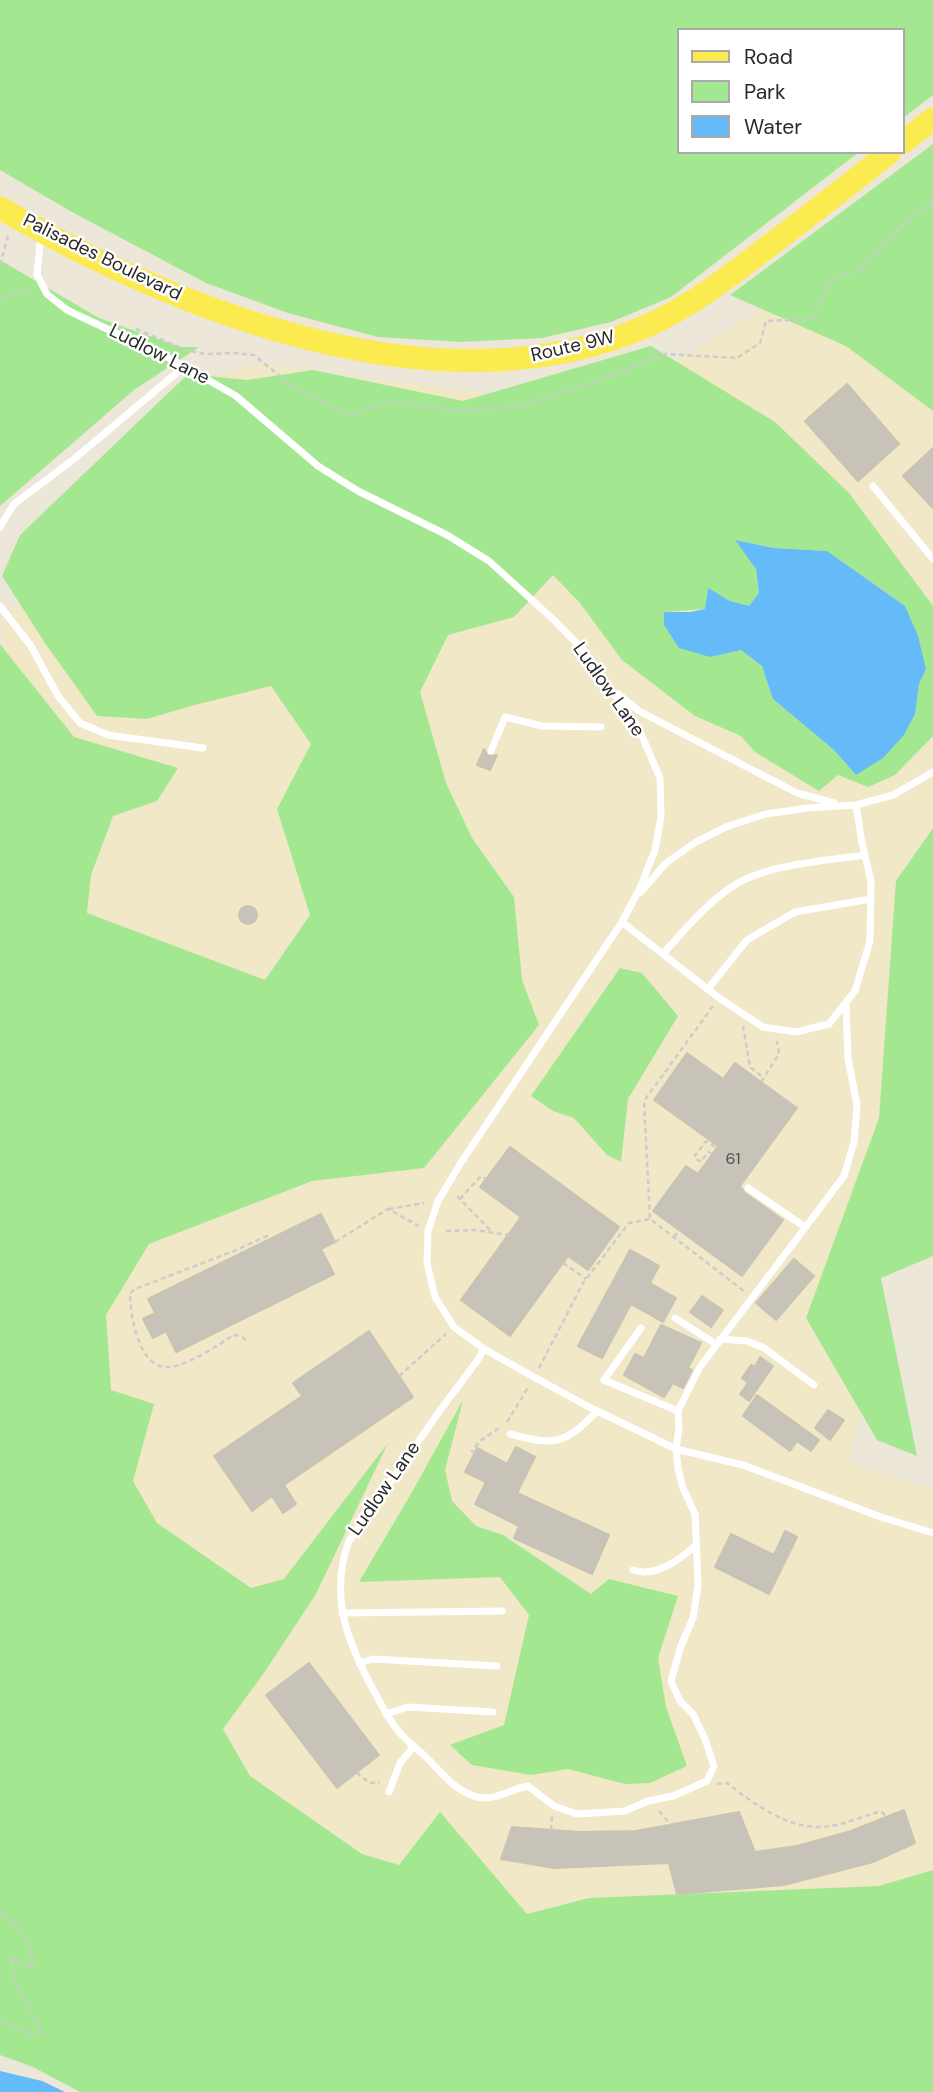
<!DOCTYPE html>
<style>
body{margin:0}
#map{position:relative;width:933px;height:2092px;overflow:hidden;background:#ece7d9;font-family:"DM Sans",sans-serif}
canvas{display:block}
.legend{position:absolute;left:677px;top:28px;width:228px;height:126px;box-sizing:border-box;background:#fff;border:2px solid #a9a9a9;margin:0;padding:9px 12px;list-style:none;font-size:21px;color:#292929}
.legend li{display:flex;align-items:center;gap:14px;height:35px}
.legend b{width:35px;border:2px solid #a9a9a9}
</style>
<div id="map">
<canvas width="933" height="2092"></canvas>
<ul class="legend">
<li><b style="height:9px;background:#fbea50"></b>Road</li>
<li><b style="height:19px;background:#a3e891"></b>Park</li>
<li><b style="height:19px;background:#64bbf7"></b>Water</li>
</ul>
</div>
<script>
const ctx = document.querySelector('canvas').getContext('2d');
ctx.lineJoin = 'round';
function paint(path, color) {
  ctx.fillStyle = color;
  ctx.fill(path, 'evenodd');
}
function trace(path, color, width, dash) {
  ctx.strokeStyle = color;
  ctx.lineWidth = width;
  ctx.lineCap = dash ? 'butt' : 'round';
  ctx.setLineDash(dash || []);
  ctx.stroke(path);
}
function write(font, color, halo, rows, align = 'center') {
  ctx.font = font + ' "DM Sans",sans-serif';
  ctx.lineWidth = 5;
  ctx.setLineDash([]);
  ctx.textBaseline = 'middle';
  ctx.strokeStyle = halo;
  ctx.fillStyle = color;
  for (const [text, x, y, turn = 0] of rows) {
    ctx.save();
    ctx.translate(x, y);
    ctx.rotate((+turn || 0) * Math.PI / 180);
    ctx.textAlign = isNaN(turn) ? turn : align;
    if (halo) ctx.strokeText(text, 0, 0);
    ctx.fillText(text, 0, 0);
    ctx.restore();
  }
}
paint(new Path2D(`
 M791,291l142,21v569l-24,213 -92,242 48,57 -16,69 84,27v470l-388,14 -402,-248 -113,-947 -29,-152 173,-238 83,-25 228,30 146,-4z`), '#f0e8c7');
paint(new Path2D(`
 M0,0h933v95l-30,23v-88h-224v122h180l-188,145 -60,25 -69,16 -81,4 -83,-5 -90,-24 -82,-30 -134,-71 -72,-42z
 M933,144v267l-87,-65 -116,-51z
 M0,260l99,58 81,29h19l-65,43 -134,116z
 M651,346l124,76 74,71 84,113v130l-38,39 -27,12 -30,-12 -19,16 -64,-39 -14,-16 -46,-20 -73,-56 -42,-57 -27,-28 -39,42 -66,18 -28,57 26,91 26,55 42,59 8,83 17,45 -115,143 -112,13 -163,63 -43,71 5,75 43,14 -21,77 24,42 94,65 33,-9 104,-136 -72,151 -52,79 -41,56 27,47 112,78 37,11 41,-53 87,102 62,-16 290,-12 54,-16v222h-853l-47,-25 -33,-12v-1411l74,93 104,31 -21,33 -44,15 -22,59 -4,38 178,67 45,-65 -33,-106 34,-65 -40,-58 -80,20 -44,13 -50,-3 -52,-73 -43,-67 18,-41 168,-161 59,6 66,-10 150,31zM736,540l38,8 53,3 78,55 21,63 -7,15 -4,30 -59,61 -22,-25 -61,-51 -11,-33 -21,-16 -32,7 -45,-45 41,-3 3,-20 22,12 19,6 10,-14 -3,-24z
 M933,828v428l-52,22 36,178 -40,-16 -71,-122 73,-200 17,-237z
 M620,968l22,5 36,43 -50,83 -7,63 -14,-7 -33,-37 -21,-7 -22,-15z
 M463,1400l-18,70 7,31 24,25 27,9 88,59 18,-15 69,17 -20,62 8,49 21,59 -37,17 -25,1 -57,-15 -37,6 -59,-10 -22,-20 54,-20 25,-110 -29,-38 -141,5 53,-90z`), '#a3e891');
paint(new Path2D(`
 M735,540l39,8 53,3 78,55 13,30 8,33 -7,15 -4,30 -11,21 -21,23 -27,17 -22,-25 -61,-51 -11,-33 -21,-16 -31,7 -31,-9 -15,-23v-13h26l15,-3 3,-21 22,13 19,5 10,-13 -3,-24z
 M0,2071l42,10 23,11h-65z`), '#64bbf7');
const building = new Path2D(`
 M847,384l52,60 -41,37 -53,-60z
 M933,448v60l-30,-32z
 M484,749l4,7 9,-1 -7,15 -13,-5z
 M239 915a9 9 0 1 1 18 0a9 9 0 1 1-18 0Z
 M687,1053l36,26 12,-16 62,45 -57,78 5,7 38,27 -41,56 -89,-65 33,-45 12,8 20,-28 -64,-46z
 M510,1147l109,80 -31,43 -20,-14 -58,80 -49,-36 60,-83 -41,-30z
 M321,1214l14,28 -14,7 13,25 -158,78 -10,-21 -13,7 -10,-19 12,-6 -7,-14z
 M630,1250l29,16 -9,17 26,15 -13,24 -32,-18 -29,54 -24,-12z
 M794,1259l20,17 -38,44 -20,-17z
 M702,1296l21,14 -12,17 -21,-15z
 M661,1325l40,18 -13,25 4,2 -9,18 -10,-5 -9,14 -40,-22 11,-21 9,4z
 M369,1331l44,66 -129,88 12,19 -13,9 -11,-17 -20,15 -38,-55 88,-60 -9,-13z
 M760,1357l13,9 -24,35 -9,-7 8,-11 -6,-5 9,-13 4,2z
 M757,1395l62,45 -8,11 -14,-10 -7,10 -47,-35z
 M828,1410l16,10 -14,20 -15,-12z
 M516,1447l19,10 -18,36 92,42 -17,39 -78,-36 5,-12 -44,-22 11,-22 -21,-10 12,-24 30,16z
 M785,1531l12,6 -28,57 -54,-27 16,-33 43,21z
 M309,1663l70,92 -42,33 -71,-93z
 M904,1810l11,33 -42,19 -89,23 -107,9 -8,-31 -115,5 -53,-9 11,-32 67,5 57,-1 103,-19 16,40 42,-6 54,-15z`);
paint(building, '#c8c3b9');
trace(building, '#c8c3b3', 2);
trace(new Path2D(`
 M0,265l8,-29
 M0,299l15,-7 18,1
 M136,329l50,21 20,4 28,-1 20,2 44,36 50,24 40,-13 73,9 55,-4 92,-30 58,-23 71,4 23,-15 6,-22 46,-2 18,-38 32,-12 35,-39 32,-27h4
 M713,1006l-69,95 6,118 94,72
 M743,1026l7,41 14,11
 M761,1082l18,-28 -2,-13
 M712,1154l-4,-2 -7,10 -7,-5 12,-16 11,7
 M457,1196l34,35
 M460,1199l21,-23 5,3
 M389,1209l35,-6
 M446,1231l29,-1 33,5
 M674,1237l5,-7
 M335,1242l53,-33 31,17
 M563,1263l23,16
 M246,1340l-5,-4 -7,-1c-16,10 -51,34 -69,32 -27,-2 -35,-53 -35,-74l5,-4 99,-38 33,-15 1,4
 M539,1368l44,-85 46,-60 21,-4
 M399,1376l47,-42
 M507,1422l22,-36
 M475,1453l-3,-2 8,-10 22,-15
 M357,1772l4,5 10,6 9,-1
 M717,1784l10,-1c30,23 68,52 109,42 14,-3 28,-9 42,-13h4l4,5
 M659,1811l12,14
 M551,1830l1,-14
 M0,1913c18,10 35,33 32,54l-14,-5 -7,-5 5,26 21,37 4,12 -11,2 -30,-12`), '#ccc', 2.5, [5, 3.5]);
trace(new Path2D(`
 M41,235l-4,40 10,19 20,16 108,51 61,35 82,70 40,25 89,44 42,26 66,60 30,31 53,75 22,51 1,39 -6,33 -15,38 -18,34 -160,239 -24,40 -10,30 -1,32 8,34 19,30 30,22 50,28 55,30 87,42 3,-21 -1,-17 22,-44 144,-191 10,-34 3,-37 -9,-47 -2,-53
 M873,486l60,73
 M0,527l14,-23 60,-45 111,-93
 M0,606l31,40 27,50 22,27 28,12 95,13
 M618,694l21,17 158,82 37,10
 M491,751l14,-34 37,9 59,1
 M641,892l25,-29 30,-21 32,-16 38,-12 42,-6 48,-3 37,-10 40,-23
 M623,919l-1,3 97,76 44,29 33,5 33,-8 26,-33 15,-50 1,-60 -9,-38 -6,-38
 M663,954c21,-24 43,-50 70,-68 34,-22 92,-25 132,-31
 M708,989l39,-49 48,-28 76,-13
 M748,1188l57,39
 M675,1318l41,26
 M641,1328l-37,52 74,31
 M720,1339l27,2 17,7 50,37
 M484,1349l-7,12 -36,48 -92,132c-21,56 0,105 27,154 8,15 17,32 30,44 6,7 14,12 20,18 14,14 30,35 51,40 19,4 33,-8 51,-11l26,20 23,8 48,-3 23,-10 25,-5 34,-15 7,-15 -9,-27 -12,-25 -13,-13 -9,-20 10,-35 12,-28 5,-33 -3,-71 -12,-26 -5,-19 -2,-20 67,16 138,52 52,16
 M510,1434c45,12 54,11 87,-23
 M633,1570c22,8 48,-11 63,-25
 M342,1613l160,-2
 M359,1663l14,-4 124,7
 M386,1714l22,-7 85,5
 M389,1792l11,-29 14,-17`), '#fff', 7);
trace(new Path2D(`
 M903,142l30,-23
 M0,208c182,105 443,209 649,117 44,-20 82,-50 120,-79 41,-31 81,-62 121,-94`), '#fbea50', 23);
write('16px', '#51504d', null, [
 ["61",733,1160]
]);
write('19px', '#292929', '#fff', [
 ["Palisades Boulevard",102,258,26],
 ["Route 9W",573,347,-13],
 ["Ludlow Lane",159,355,27],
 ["Ludlow Lane",608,690,55],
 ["Ludlow Lane",385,1489,-55]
]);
</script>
